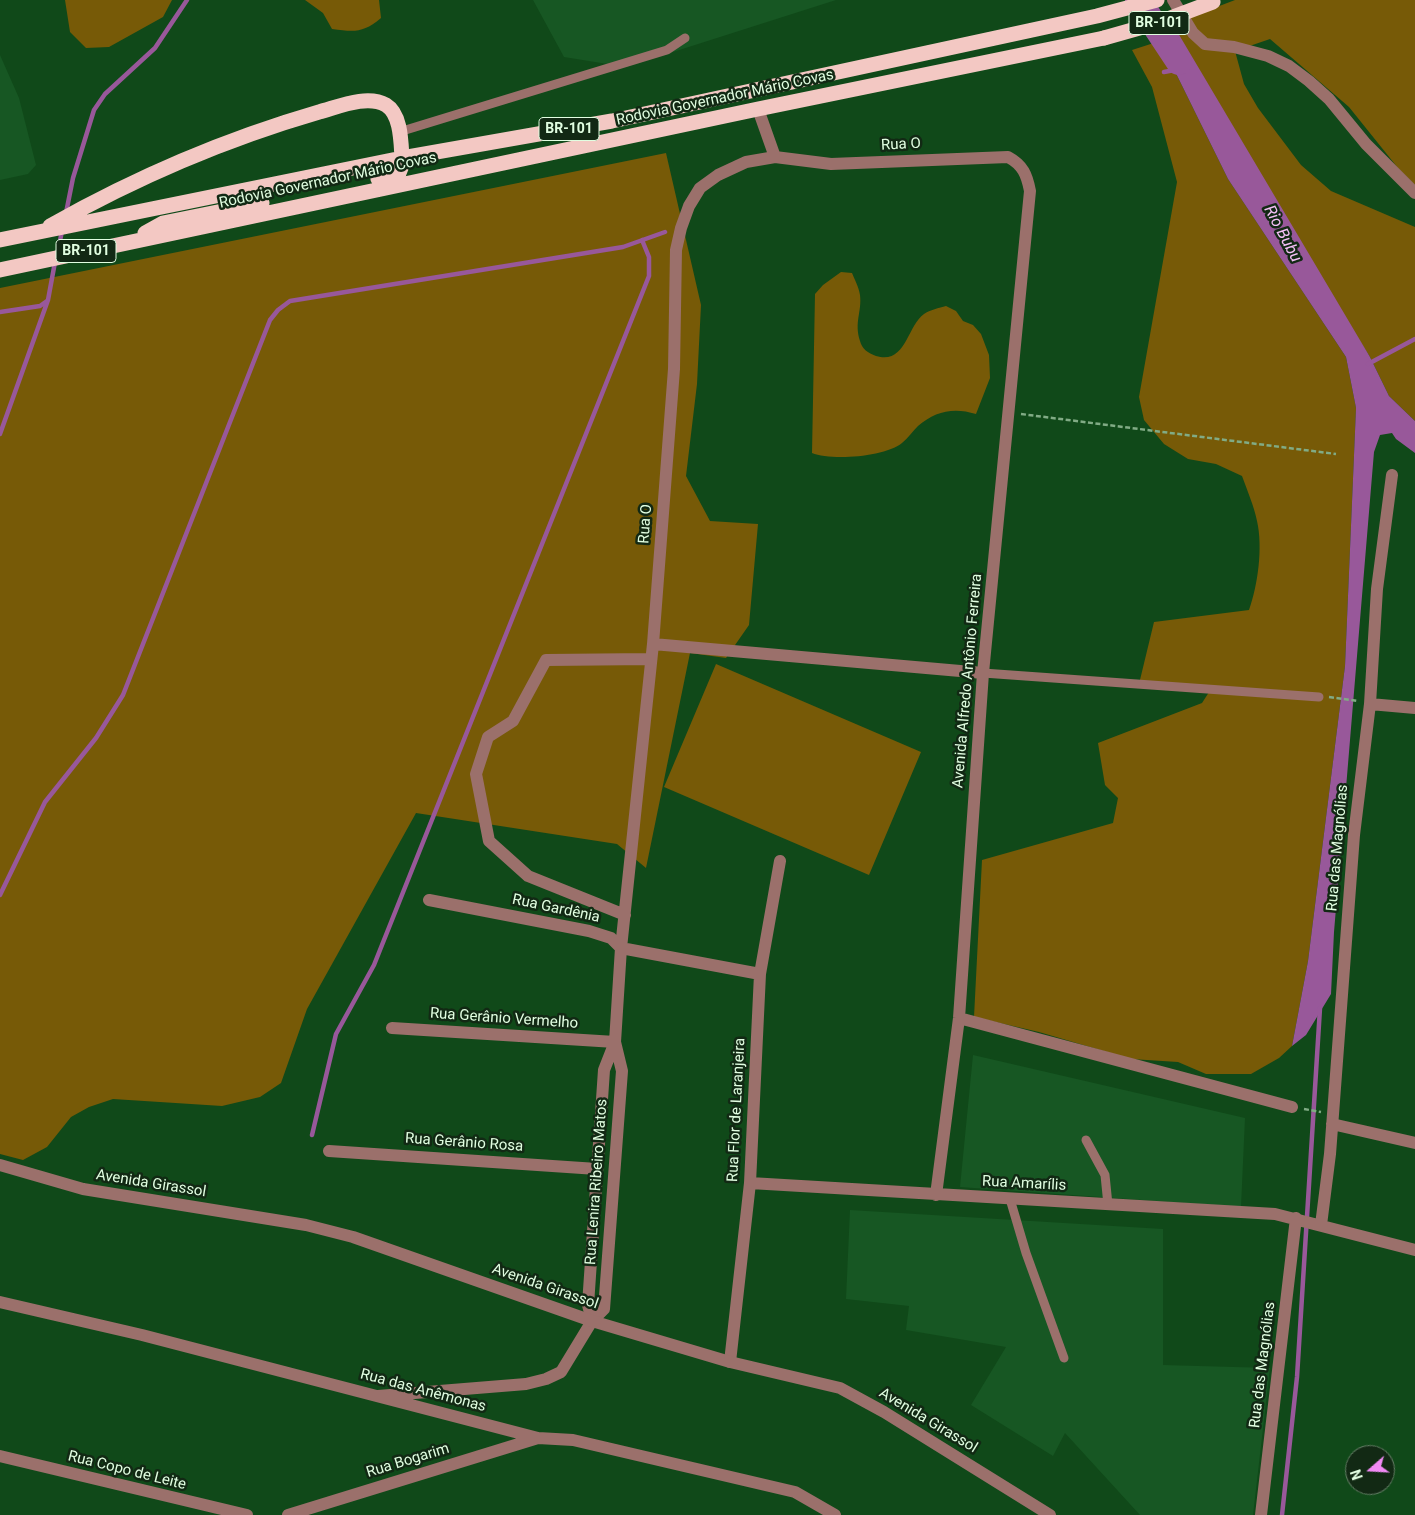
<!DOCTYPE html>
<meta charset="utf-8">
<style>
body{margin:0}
#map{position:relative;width:1415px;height:1515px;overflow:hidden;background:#104919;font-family:Roboto,sans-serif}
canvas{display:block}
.north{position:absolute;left:1345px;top:1445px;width:50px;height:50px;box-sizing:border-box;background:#122914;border:1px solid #657e66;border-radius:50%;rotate:251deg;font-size:14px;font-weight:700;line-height:20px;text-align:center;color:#e1fee1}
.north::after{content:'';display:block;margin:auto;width:18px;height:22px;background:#f18af5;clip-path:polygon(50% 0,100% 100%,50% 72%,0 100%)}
</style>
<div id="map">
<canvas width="1415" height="1515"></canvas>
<div class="north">N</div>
</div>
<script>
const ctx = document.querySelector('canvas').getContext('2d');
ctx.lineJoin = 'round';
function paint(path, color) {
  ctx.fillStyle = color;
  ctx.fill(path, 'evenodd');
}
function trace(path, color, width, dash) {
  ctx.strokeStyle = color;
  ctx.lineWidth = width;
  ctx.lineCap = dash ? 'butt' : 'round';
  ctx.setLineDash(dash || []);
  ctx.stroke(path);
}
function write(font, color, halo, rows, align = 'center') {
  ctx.font = font + ' Roboto,sans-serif';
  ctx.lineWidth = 5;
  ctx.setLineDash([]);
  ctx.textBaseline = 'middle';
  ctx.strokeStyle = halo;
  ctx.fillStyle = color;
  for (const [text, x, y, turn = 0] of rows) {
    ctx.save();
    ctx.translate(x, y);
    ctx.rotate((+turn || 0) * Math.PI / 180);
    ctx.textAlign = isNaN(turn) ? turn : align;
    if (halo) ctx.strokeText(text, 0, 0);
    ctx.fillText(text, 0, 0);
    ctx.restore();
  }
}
paint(new Path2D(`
 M533,0h303l-210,67 -62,-10z
 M0,55l19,43 17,67 -8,9 -28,6z
 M973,1055l272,63 -4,89 -281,-20z
 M850,1210l313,19v136l107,3 -17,147h-113l-75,-82 -12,23 -82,-51 35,-58 -100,-17 3,-24 -63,-7z`), '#175723');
paint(new Path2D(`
 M65,0h107l-9,17 -54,30 -23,1 -16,-16z
 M305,0h74l2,18c-18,15 -26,14 -49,11l-9,-16z
 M1235,0h180v185l-17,-17 -49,-61 -79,-68 -35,12 9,33 14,24 43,57 30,26 84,36v194l-26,-25 -19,-39 -208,-329z
 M1160,41l68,138 118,178 10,51 -11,258 -37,295 -16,85 -13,12 -28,16h-45l-28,-12 -47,-3 -92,-27 -65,-15 8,-157 131,-37 5,-25 -13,-13 -7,-42 104,-40 9,-14 -72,-5 15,-62 95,-12c9,-25 14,-63 8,-89 -3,-15 -10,-31 -15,-45l-26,-12 -28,-5 -24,-15 -20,-24 -5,-23 38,-215 -25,-95 -20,-37z
 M666,153l35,152 -4,79 -11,92 24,45 48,3 -9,101 -23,33 -36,-5 -44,215 -29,-24 -201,-31 -109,196 -26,74 -21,14 -38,9 -109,-7 -24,8 -18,10 -24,30 -24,13 -23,-6v-866z
 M841,272l11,1c3,7 7,15 8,22 2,17 -6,27 0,46 2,8 8,12 16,15 30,9 31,-30 48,-42 6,-4 15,-6 22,-8l10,5 7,10 10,4 8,9 8,21 1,23 -14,36c-22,-7 -41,-3 -58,12 -5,5 -10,12 -16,17 -17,14 -71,18 -90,10l3,-159 8,-9z
 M716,664l205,88 -52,123 -205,-88z`), '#775a07');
paint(new Path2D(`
 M1162,28l16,5 192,324 19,39 26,25v32l-19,-14 -4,-6 -12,2 -6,17 -40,480 -3,62 -25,41 -14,11 16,-85 37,-295 11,-258 -10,-51 -118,-178 -68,-138z`), '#98589a');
trace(new Path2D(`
 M1164,72l16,-3
 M66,213l7,-35 21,-68 11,-16 50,-46 32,-48
 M57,255l5,-24
 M0,312l40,-6 7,-5
 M1368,364l47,-25
 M0,434l48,-134 7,-38
 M0,895l45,-93 51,-64 27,-43 147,-375 8,-10 12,-9 333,-54 42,-15
 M312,1135l24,-101 38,-69 275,-689v-19l-7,-17
 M1282,1515l15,-138 23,-369`), '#98589a', 4.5);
trace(new Path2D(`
 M1138,0l41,62`), '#98589a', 26);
trace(new Path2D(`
 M1021,414l315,40
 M1329,697l29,4
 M1304,1109l17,3`), '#81ab85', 2.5, [5, 2.5]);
trace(new Path2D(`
 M399,132l268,-82 18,-12
 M983,673l336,24
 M1086,1140l19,35 3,30
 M1010,1199l16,54 38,105`), '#9b706b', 9);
trace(new Path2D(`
 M1173,0l20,33 12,11 29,3 34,9 21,10 20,15 20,18 37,45 49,49
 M758,109l17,48 56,7 177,-7c15,8 19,18 22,34l-47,482 -24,345 -23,177
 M653,644l330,29
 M1370,704l45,4
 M429,900l160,31 22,7 10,10 139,26
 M625,915l-97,-39 -39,-35 -13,-67 12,-37 25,-16 33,-61 105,-1
 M959,1018l333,89
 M392,1028l223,14
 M1332,1124l83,19
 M329,1151l268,18
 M750,1183l525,31 140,36
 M1321,1225l9,-71 24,-319 16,-131 7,-115 15,-114
 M0,1302l142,33 396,103 35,2 222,52 40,23
 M592,1321l-4,-16 16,-235 11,-28
 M730,1362l20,-179 10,-209 20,-113
 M378,1396l148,-12 20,-5 15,-7 31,-51 12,-12 18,-238 -7,-29 6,-94 32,-304 21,-275 2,-119 5,-22 8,-22 11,-18 18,-13 28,-13 29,-5
 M0,1456l247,59
 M288,1515l250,-77
 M1261,1515l35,-297`), '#9b706b', 12);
trace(new Path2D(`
 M0,1165l83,24 223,36 47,12 239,84 138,41 110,26 44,24 166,103`), '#9b706b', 12);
trace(new Path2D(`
 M50,226c85,-48 176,-87 269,-114 19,-5 48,-18 67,-7 15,9 15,37 16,53l1,5 -4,10 -21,6
 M145,233l18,-10 99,-20
 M0,240l402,-82 210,-37 485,-105 60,-16
 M0,270l758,-161 346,-71`), '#f3c8c3', 15);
trace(new Path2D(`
 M1104,38l53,-15 56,-21`), '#f3c8c3', 15);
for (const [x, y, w] of [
 [1159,23,60],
 [569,129,60],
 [86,251,60]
]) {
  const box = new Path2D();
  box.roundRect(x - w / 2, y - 11.5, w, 23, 4);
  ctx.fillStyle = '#122914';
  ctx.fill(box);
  trace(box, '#e1fee1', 1);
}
write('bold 14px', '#e1fee1', null, [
 ["BR-101",1159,23],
 ["BR-101",569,129],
 ["BR-101",86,251]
]);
write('15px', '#e1fee1', '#122914', [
 ["Rodovia Governador Mário Covas",725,98,-12],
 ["Rua O",901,145,-3],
 ["Rodovia Governador Mário Covas",328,181,-12],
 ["Rua O",646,524,-86],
 ["Avenida Alfredo Antônio Ferreira",968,681,-85],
 ["Rua das Magnólias",1338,848,-85],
 ["Rua Gardênia",556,909,12],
 ["Rua Gerânio Vermelho",504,1019,4],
 ["Rua Flor de Laranjeira",737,1110,-87],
 ["Rua Gerânio Rosa",464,1143,4],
 ["Rua Lenira Ribeiro Matos",597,1182,-86],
 ["Avenida Girassol",151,1184,9],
 ["Rua Amarílis",1024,1184,3],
 ["Avenida Girassol",545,1287,19],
 ["Rua das Magnólias",1263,1365,-83],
 ["Rua das Anêmonas",423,1391,15],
 ["Avenida Girassol",928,1421,31],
 ["Rua Bogarim",408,1461,-17],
 ["Rua Copo de Leite",127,1471,14]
]);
write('italic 16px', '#f5c0f6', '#122914', [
 ["Rio Bubu",1282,234,62]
]);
</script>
